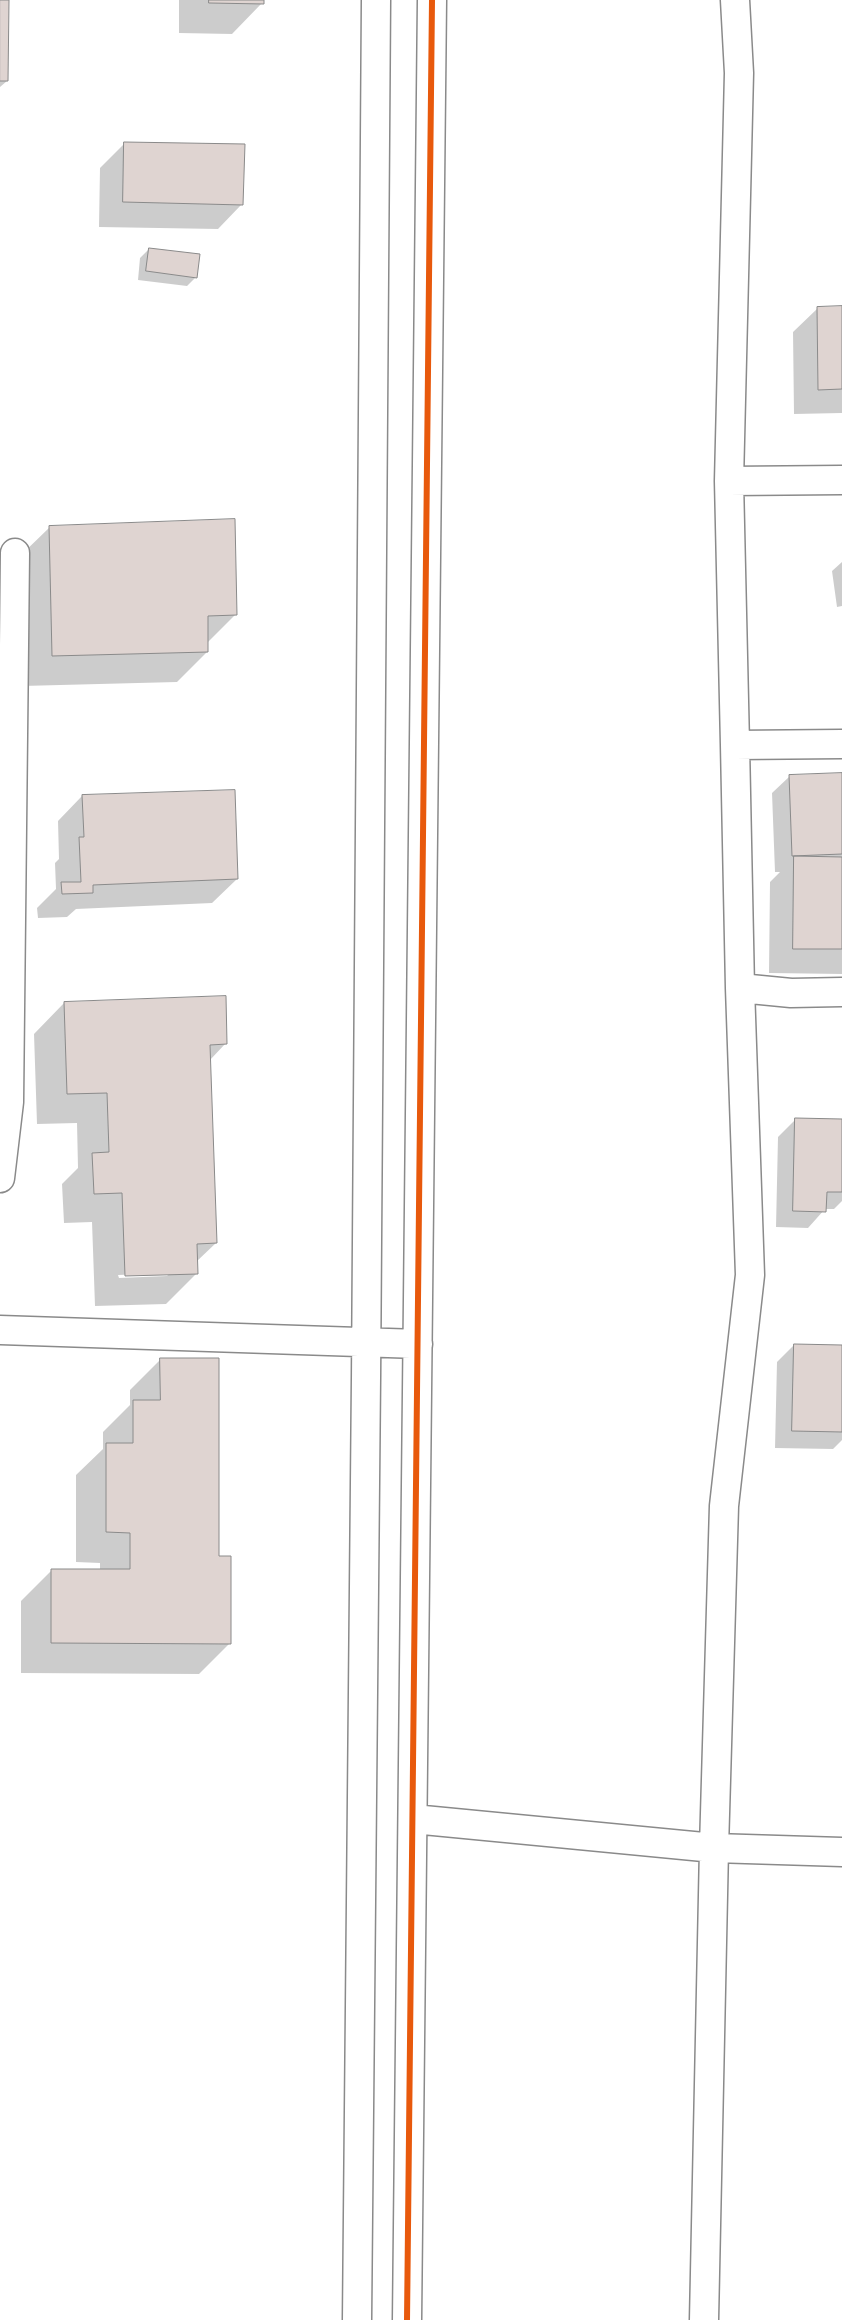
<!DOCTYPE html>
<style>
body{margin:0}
canvas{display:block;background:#fff}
</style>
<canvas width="842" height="2320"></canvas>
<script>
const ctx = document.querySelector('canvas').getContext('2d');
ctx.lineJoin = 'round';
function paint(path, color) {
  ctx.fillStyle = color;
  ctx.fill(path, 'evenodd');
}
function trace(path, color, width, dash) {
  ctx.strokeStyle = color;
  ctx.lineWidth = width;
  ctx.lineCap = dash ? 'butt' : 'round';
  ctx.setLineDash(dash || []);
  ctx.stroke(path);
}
paint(new Path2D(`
 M0,0h7v81l-7,6z
 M179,0h84l-1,3 -30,31 -53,-1z
 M125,143l117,61 -24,25 -119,-2 1,-59z
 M149,249l47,28 -9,9 -49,-6 2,-22z
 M818,308h24v105l-48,1 -1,-82z
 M50,527l185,88 -28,28v9l-30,30 -155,4 -3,-129z
 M842,562v44l-5,1 -5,-36z
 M842,774v200l-73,-1 1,-91 10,-10h-5l-3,-79 18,-17z
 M82,796l155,83 -25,24 -136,6 -9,8 -29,1 -1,-10 19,-19 -1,-26 4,-4 -1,-38z
 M64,1003l162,40 -16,17 6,183 -20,19 1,11 -31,31 -71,2 -3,-84 -28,1 -2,-39 16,-16 -1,-45 -40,1 -3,-90zM170,1273l-3,3 -48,2 -1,-3z
 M796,1119l46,1v81l-8,8h-9l-17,19 -32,-1 2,-90z
 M794,1345l48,1v94l-9,9 -58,-1 2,-86z
 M160,1360l58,198 12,85 -31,31 -178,-1v-72l30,-30h49v-8l-24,-1v-87l27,-26v-17l27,-27v-15z`), '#0003');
const building = new Path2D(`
 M0,0h9l-1,81h-8z
 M209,0h55v4l-55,-1z
 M124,142l121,2 -2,61 -120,-3z
 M149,248l51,6 -3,24 -51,-7z
 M842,306v83l-24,1 -1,-83z
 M235,519l2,96 -29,1v36l-156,4 -3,-130z
 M842,773v81l-50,2 -3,-81z
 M235,790l3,89 -145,6v8l-31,1 -1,-12h20l-2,-45h5l-2,-42z
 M794,856l48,1v92h-49z
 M226,996l1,48 -17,1 7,198 -20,1 1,30 -73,2 -3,-83 -28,1 -2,-41 17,-1 -2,-59 -40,1 -3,-92z
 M795,1118l47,1v73h-15l-1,20 -33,-1z
 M794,1344l48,1v87l-50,-1z
 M160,1358h59v198h12v88l-180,-1v-74h79v-36l-24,-1v-89h27v-43h27z`);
paint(building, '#dfd4d1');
trace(building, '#8a8a8a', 1);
const minor = new Path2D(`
 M729,481l10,-408 -4,-73
 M735,745l-6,-264 113,-1
 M740,988l-5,-243 107,-1
 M0,1178l9,-76 6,-549
 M0,1330l418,14
 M413,1819l301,29 128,4
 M357,2320l9,-942 10,-1378
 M407,2320l25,-2320
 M704,2320l10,-472 10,-342 26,-231 -10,-287 51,5 51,-1`);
trace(minor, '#8a8a8a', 31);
trace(minor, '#fff', 28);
trace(new Path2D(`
 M407,2320l25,-2320`), '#e8590c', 6);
</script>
